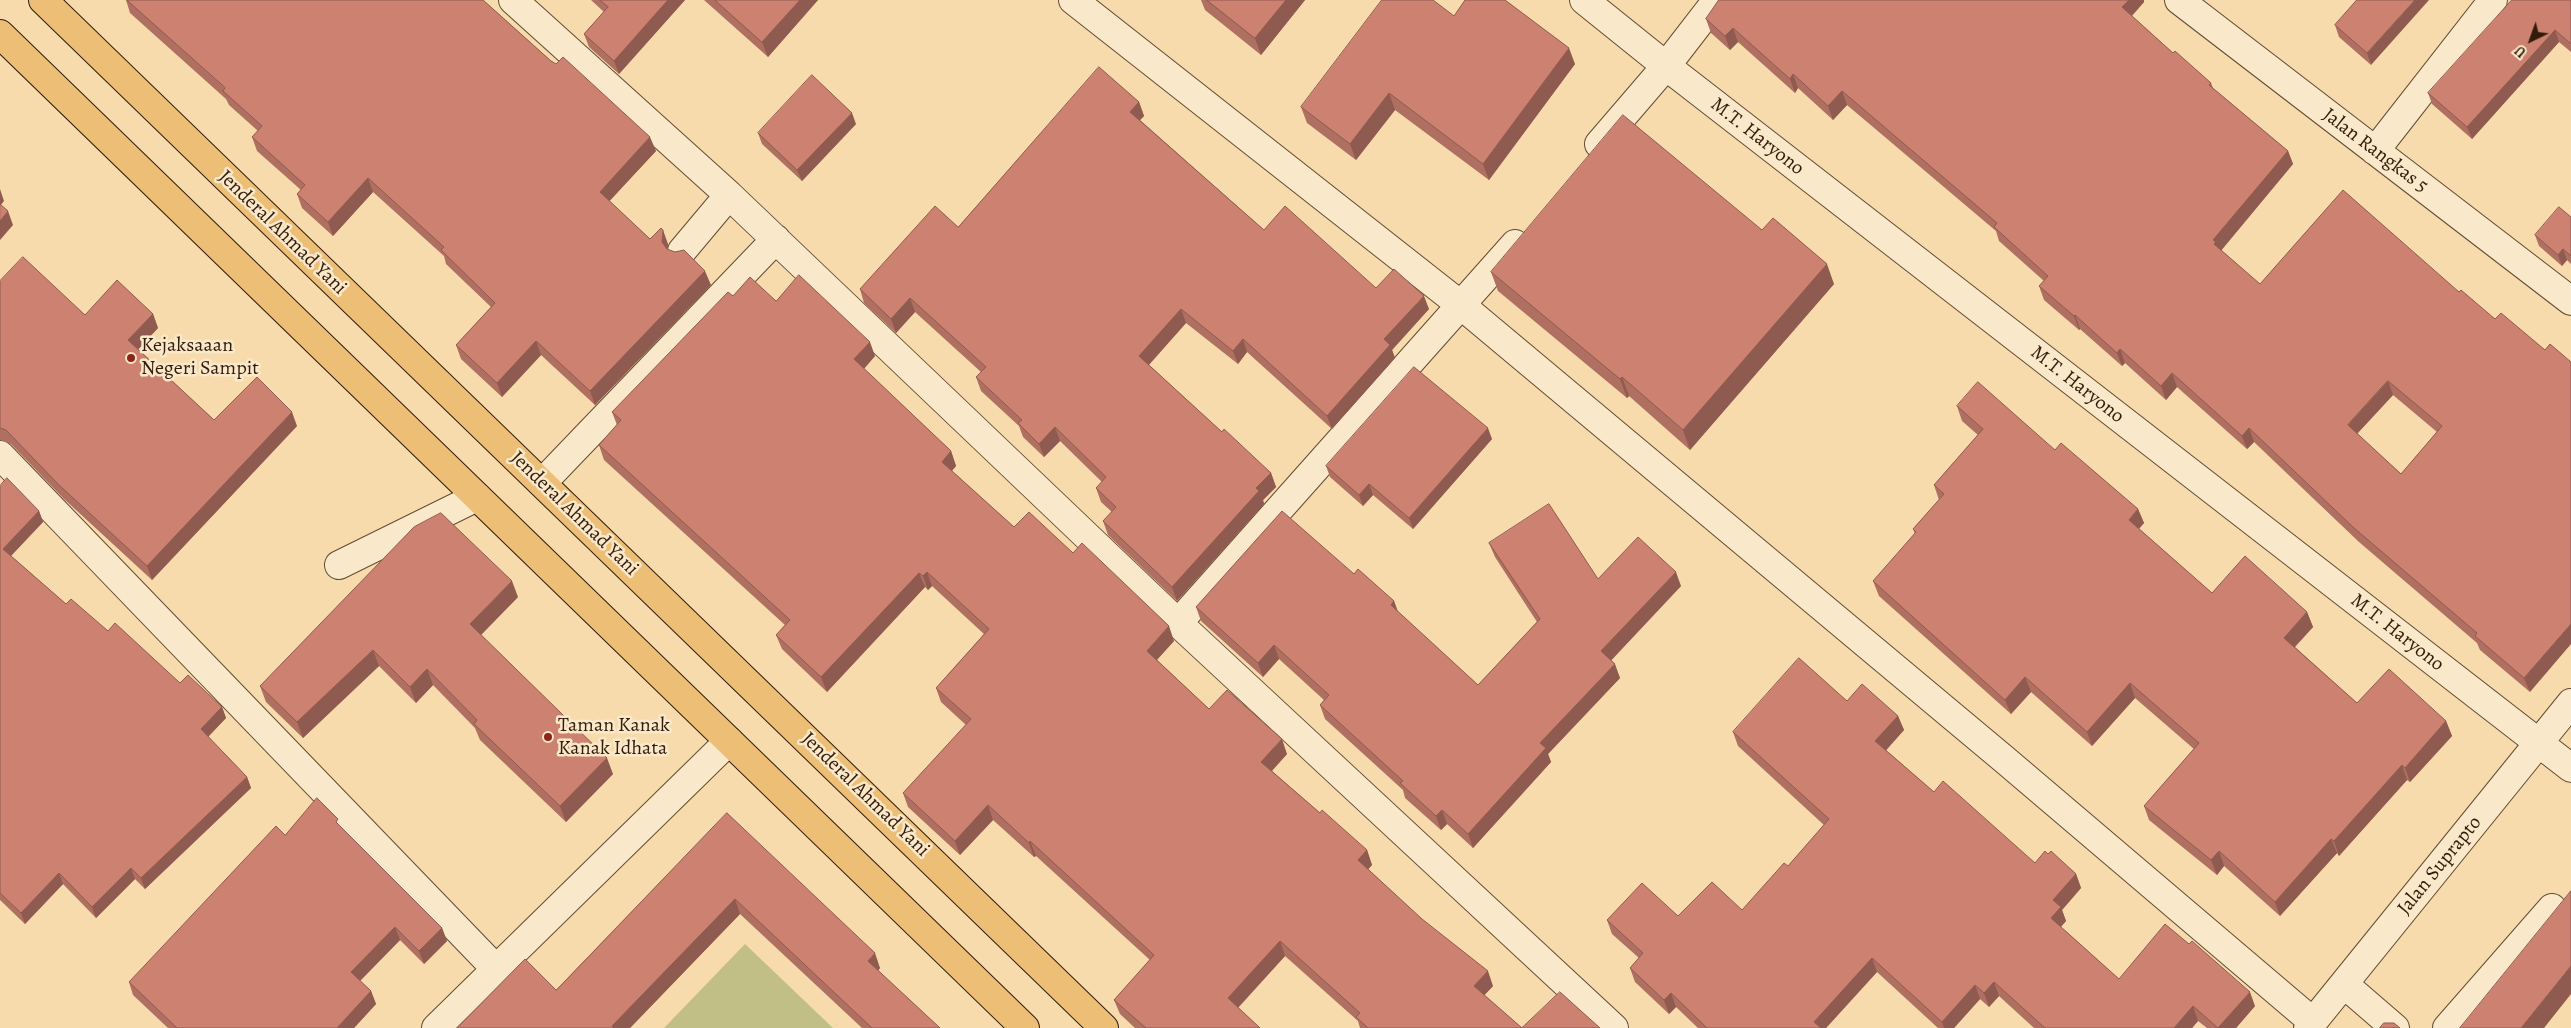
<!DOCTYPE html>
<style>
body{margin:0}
#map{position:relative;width:2571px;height:1028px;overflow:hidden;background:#f7dbad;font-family:Alegreya,serif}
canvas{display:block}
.north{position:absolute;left:2506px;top:15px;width:50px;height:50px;-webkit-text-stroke:4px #fae8ca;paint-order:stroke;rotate:222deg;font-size:14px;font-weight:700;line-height:20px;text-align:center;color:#311c0a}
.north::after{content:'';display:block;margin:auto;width:18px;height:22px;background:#311c0a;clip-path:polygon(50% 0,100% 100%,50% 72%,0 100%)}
</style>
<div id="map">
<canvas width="2571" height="1028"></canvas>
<div class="north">U</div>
</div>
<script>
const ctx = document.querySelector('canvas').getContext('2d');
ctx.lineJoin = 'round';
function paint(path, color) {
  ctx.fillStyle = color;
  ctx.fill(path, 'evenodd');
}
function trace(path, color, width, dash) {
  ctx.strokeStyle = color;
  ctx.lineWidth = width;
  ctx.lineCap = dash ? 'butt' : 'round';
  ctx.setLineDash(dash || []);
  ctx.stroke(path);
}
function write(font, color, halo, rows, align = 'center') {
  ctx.font = font + ' Alegreya,serif';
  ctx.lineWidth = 5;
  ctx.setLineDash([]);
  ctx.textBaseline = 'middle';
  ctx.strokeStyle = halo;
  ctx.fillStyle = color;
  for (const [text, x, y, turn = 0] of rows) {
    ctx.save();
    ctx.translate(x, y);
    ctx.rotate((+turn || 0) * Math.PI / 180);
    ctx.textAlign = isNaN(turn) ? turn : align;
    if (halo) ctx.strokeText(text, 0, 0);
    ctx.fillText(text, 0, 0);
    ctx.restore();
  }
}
paint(new Path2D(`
 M745,944l88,84h-169z`), '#c1bf86');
const minor = new Path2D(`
 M513,0l216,195 449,428 436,405
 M1073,0l389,306 543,454 308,262
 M1584,0l82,66 905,702
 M2179,0l392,301
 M1599,144l67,-78 51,-66
 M2375,151l118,-151
 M682,251l47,-56
 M0,455l496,514
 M542,483l234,-244
 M339,565l138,-68
 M1178,623l337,-379
 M2344,984l51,44
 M436,1028l293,-287
 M2308,1028l263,-325
 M2447,1028l105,-120`);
const highway = new Path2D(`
 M43,0l1061,1028
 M0,34l1025,994`);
trace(minor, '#624c33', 30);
trace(highway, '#311c0a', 30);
trace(minor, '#fae8ca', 28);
trace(highway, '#ecbe76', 28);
paint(new Path2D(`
 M126,0h357l68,61 105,90 -47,50 41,38 18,5v5l43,36 -116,120 -54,-50 -39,42 -41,-38 -5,-14 35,-38 -45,-43 -2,-8 -71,-64 -40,44 -31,-28 -5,-14 4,-4 -44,-39 -5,-14 6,-6 -29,-26 -3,-6 -96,-86z
 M591,0h94l-66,74 -30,-27 -5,-13 20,-22z
 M704,0h114l-50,57z
 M1201,0h104l-44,55 -56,-45z
 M1719,0h425v2l-12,14 41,37 38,30 2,5 75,63 5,13 -72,86 39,34 199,8 71,400 -50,-42 -3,-7 -118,-101 -105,-100 -7,7 -70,-62 -11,13 -41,-37 -3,3 -42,-37 -1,1 -35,-30 -5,-14 5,-5 -45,-40 -3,-10 -149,-126 -14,15 -35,-32 -3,5 -57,-51 -8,8 -19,-17 -5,-14zM2393,395l44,37 -36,42 -44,-40z
 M2357,0l14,65 -32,-28 -4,-12z
 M2571,0v52l-12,-10 -87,97 -40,-35 -4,-11z
 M1454,16l121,48 -86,116 -94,-70 -39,50 -49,-37 -6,-16z
 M1139,102l5,14 -4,4 124,110 112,58 53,21 -37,41 3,8 -63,71 -85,-77 -9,12 -52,-41 -37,42 73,67 49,41 5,14 -13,13 1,4 -87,97 -69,-66 -5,-14 9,-9 -11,-10 -5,-14 6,-6 -42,-41 -16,16 -21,-20 -4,-11 -38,-35 -5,-14 5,-5 -66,-60 -19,21 -32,-30 -4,-14 98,-62z
 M856,124l-54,57 -40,-37 -4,-11z
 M2571,217v47l-4,-4 -5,6 -23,-20 -4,-11z
 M1762,230l72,54 -144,166 -61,-54 -2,2 -129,-107 -7,-19z
 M0,281l85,34 68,-1 5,14 -20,21 76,71 83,6 -145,154 -88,-81 -53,-55 -11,-4z
 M733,296l43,5 99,55 -11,13 87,82 5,15 -4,5 62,56 59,26 101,88 -17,19 52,49 78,45 -15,17 48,42 47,37 5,15 -4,4 125,117 -9,9 38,33h-162l-2,-7 -73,-65 -47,52 22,20h-125l-15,-14 -6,-14 36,-40 -114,-104 -2,1 -41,-37 -33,35 -52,-48 -5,-14 63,-68 -25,-23 -5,-14 48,-54 -52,-48 -4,4 -3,-3 -98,105 -45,-43 -6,-14 9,-10 -181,-165 -5,-15 18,-20 -5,-13z
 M1957,406l98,44 83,59 6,14 -5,6 73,64 95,19 6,15 -18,20 62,56 89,18 6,15 -42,46 -3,-2 -68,76 -2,-3 -57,63 -56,-50 -7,9 -68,-55 -5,-14 50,-57 -59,-51 -43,48 -61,-54 -20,22 -132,-118 -6,-15 42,-47 -2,-5 26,-29 -5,-15 44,-50 -16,-14z
 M1492,439l-79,90 -40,-34 -10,11 -33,-29 -4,-11z
 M0,486l39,25 4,11 -32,34 55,48 42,27 72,52 42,24 4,11 -18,19 39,40 4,11 -106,101 -10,-10 -39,39 -33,-34 -38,40 -25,-24z
 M1489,543l109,36 83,7 -70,74 9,18 -72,76 3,8 -78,86 -26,-24 -6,6 -36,-32 -2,-8 -78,-71 -5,-14 4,-5 -45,-41 -16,18 -62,-56 -5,-14 158,-33 40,27 4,11 80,73 59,-63 -42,-65z
 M518,597l-37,38 132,139 -47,48 -86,-82 -5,-12 -42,-43 -17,18 -37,-37 -76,72 -37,-36 -6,-16z
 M1847,701l51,15 6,14 -18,20 48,42 101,71 13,-9 28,20 5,14 -19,22 4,11 -5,6 58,52 136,27 -19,22h-29l-9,-7 -6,7h-158l-35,-32 -10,11 -9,-8 -26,29h-16l-61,-56 -51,56h-128l-22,-21 -7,7 -34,-32 -5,-14 9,-10 -27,-24 -5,-14 71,-4 64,-6 46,-44 36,-41 -86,-79 -5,-14z
 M727,813l153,155 -2,3 62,57h-78l-122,-114 -110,114h-173l99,-38z
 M340,826l102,102 5,13 -23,23 -24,-24 -40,41 11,10 5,13 -22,24h-186l-35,-33 -4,-13 156,-147z`), '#af6f61');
paint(new Path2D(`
 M668,0h17l-66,74 -5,-13z
 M800,0h18l-50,57 -6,-15z
 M1286,0h19l-44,55 -6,-17z
 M2129,0h15v2l-17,19 -5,-14z
 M2415,0h14l-58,65 -4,-12z
 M1733,28l5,14 -8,8 -5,-14z
 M2555,30l4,12 -87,97 -5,-12z
 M1569,48l6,16 -86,116 -6,-16z
 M1793,74l5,14 -3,5 -5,-14z
 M1842,91l5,14 -14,15 -5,-14z
 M1389,93l6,17 -39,50 -6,-16z
 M1139,102l5,14 -9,9 -5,-13z
 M852,113l4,11 -54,57 -5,-11z
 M650,137l6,14 -51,55 -5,-14z
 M2288,151l5,13 -73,88 -6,-8 -1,-4z
 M368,178l5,14 -40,44 -5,-14z
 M0,189l4,12 -4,5z
 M8,211l5,14 -13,15v-19z
 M663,230l5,14 -1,12 -5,-14z
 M2563,249l4,11 -5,6 -4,-11z
 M1827,264l7,20 -144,166 -7,-20z
 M705,271l6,14 -116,120 -5,-14z
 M1424,296l5,13 -37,41 3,8 -63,71 -5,-13 57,-77z
 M910,298l5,14 -19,21 -5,-14z
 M1181,309l5,14 -42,47 -5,-14z
 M153,314l5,14 -24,26 -6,-14z
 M2075,315l5,14 -1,1 -5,-14z
 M1243,339l4,13 -9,12 -5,-13z
 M536,341l5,14 -39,42 -5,-14z
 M870,342l5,14 -16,18 -5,-15z
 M2120,349l5,14 -3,3 -5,-13z
 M2172,373l5,14 -11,13 -5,-14z
 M1622,377l7,19 -2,2 -7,-19z
 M2388,381l5,14 -40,43 -5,-13z
 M292,412l5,14 -145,154 -5,-14z
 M1055,427l5,14 -16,16 -5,-13z
 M1488,428l4,11 -79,90 -4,-11z
 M2249,428l5,14 -7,7 -5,-13z
 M951,451l5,15 -9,10 -5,-14z
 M1271,473l5,14 -13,13 1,4 -87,97 -5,-14 84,-99z
 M1369,484l4,11 -10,11 -4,-11z
 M2138,509l6,14 -10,11 -5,-14z
 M39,511l4,11 -36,38 -4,-11z
 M927,572l5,14 -4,4 -5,-14z
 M1676,572l5,14 -75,80 -5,-15z
 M919,573l6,14 -98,105 -6,-15z
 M512,581l6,16 -42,43 -6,-16z
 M1394,601l5,14 -8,-10z
 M2307,612l6,15 -23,25 -6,-14z
 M2571,624v20l-41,48 -6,-14z
 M1169,626l5,15 -22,24 -5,-14z
 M1274,645l5,14 -16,18 -5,-14z
 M373,650l6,16 -76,72 -6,-16z
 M1615,664l5,14 -72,76 3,8 -78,86 -5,-14 72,-91z
 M427,669l6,16 -17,18 -6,-16z
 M2025,677l6,15 -20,22 -6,-14z
 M2130,683l5,15 -43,48 -5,-14z
 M222,707l4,11 -21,22 -4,-11z
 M1898,716l6,14 -23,26 -6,-15z
 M2446,721l6,15 -42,46 -5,-14z
 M1282,739l5,15 -20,22 -6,-14z
 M607,758l6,16 -47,48 -6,-16z
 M2402,765l5,15 -68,76 -5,-15z
 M247,777l4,11 -106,101 -4,-11z
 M988,805l5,15 -33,35 -5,-14z
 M1442,810l5,14 -6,6 -5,-14z
 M2331,839l6,14 -57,63 -5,-14z
 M1030,841l6,15 -2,1 -5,-14z
 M1367,850l5,15 -9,10 -5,-15z
 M2219,851l5,15 -7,9 -6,-15z
 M131,868l4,11 -39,39 -4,-11z
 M59,873l4,11 -38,40 -4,-11z
 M2076,874l5,14 -19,22 4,11 -10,11 -5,-14 2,-18z
 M735,899l5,15 -110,114h-17l-1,-2z
 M395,927l5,13 -44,45 -5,-13z
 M442,928l5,13 -23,23 -5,-13z
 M1280,941l5,15 -52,57 -5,-15z
 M875,953l5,15 -7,8 -5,-15z
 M1872,958l5,14 -51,56h-10l-2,-6z
 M2571,966v28l-27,34h-23z
 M1488,971l5,15 -14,15 -5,-15z
 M1994,982l5,14 -10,11 -5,-14z
 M1975,985l5,14 -26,29h-10l-2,-6z
 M371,991l5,13 -22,24h-17z
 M2250,992l5,14 -19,22h-18z
 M1671,993l5,14 -7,7 -5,-14z
 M2193,1006l5,15 -6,7h-18z`), '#8f5a4f');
const building = new Path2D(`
 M127,0h356l68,61 5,3 7,-7 87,80 -50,55 50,47 11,-11 2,2 -1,12 5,7 8,3 9,-2 21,21 -115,120 -54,-50 -39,42 -41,-38 39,-42 -54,-53 3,-3 -76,-69 -40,44 -31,-28 8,-9 -53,-48 10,-11 -39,-35 2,-3z
 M600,0h68l-54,61 -30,-27 24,-27z
 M715,0h85l-38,42z
 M1207,0h79l-31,38z
 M1382,0h51l21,16 11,-16h40l64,48 -86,116 -94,-71 -39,51 -49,-37z
 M1719,0h410l-7,7 51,46 2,-2 36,32 -2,2 79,66 -75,89 3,2 -2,2 46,40 83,-94 116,102 2,-2 34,29 6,-6 44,37 5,-6 21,18v262l-47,54 -49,-42 2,-3 -123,-105 -105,-100 -7,8 -70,-63 -11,13 -41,-37 -3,4 -42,-38 -1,1 -35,-30 9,-10 -54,-49 3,-4 -155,-132 -14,15 -35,-32 -3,5 -57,-51 -8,8 -19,-17zM2388,381l54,45 -41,48 -53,-49z
 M2357,0h58l-48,53 -32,-28z
 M2512,0h59v44l-16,-14 -88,97 -39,-34z
 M1099,67l40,35 -9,10 134,118 21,-24 91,82 18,-19 30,27 -40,43 6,6 -63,71 -84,-77 -10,12 -52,-42 -42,47 83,76 2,-3 47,44 -15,15 3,3 -87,96 -69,-66 13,-14 -20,-19 10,-11 -51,-50 -16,17 -21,-21 4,-3 -46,-43 10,-10 -76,-69 -19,21 -31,-30 75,-83 23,21z
 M812,75l40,38 -55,57 -39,-37z
 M1623,115l139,115 11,-12 54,46 -144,166 -61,-53 -2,2 -129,-107z
 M0,204l8,7 -8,10z
 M2559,207l12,10v39l-8,-7 -5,6 -23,-20z
 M23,257l62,58 32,-35 36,34 -25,26 86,80 43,-43 35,35 -145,154 -88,-81 -53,-55 -6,-2v-147z
 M799,275l71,67 -16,17 97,92 -9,11 72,65 15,-15 44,41 9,-10 87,83 -22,25 62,58 18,-19 55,49 -21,23 59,51 2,-3 45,40 -9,10 64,59 66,52 -14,15 48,42h-154l-12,-11 4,-4 -80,-72 -52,57 32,30h-114l-32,-28 40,-45 -124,-114 -1,2 -41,-38 -33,36 -52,-48 68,-74 -35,-31 53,-59 -62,-57 -4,4 -4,-3 -98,104 -45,-42 14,-15 -191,-175 22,-25 -9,-8 116,-120 5,4 17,-19 26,24z
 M1414,367l74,61 -79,90 -40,-34 -10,11 -33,-29z
 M1978,382l77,68 6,-7 77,66 -9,11 83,73 33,-37 62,56 -23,26 73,65 32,-34 57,52 -41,47 -3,-3 -68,76 -3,-2 -56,63 -56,-51 -8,9 -67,-54 55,-63 -69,-60 -43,49 -62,-55 -20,23 -132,-119 43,-49 -3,-3 31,-35 -10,-9 49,-56 -26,-23z
 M7,478l32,33 -36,38 63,55 5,-5 37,32 7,-8 65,60 8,-8 34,32 -21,22 46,48 -106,101 -10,-10 -39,39 -33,-34 -38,40 -21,-20v-407z
 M1549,504l49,75 40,-42 38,35 -75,79 14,13 -75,79 6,5 -78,86 -26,-24 -6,6 -36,-33 3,-2 -83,-76 9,-10 -55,-50 -16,18 -62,-56 86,-96 72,63 4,-5 36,32 -3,4 87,80 62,-66 -51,-76z
 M441,513l71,68 -42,43 137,134 -47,48 -86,-82 3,-4 -50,-51 -17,18 -37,-37 -76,72 -37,-36 154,-159z
 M1799,658l48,43 15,-17 36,32 -23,25 59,51 9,-11 92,82 10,-12 3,3 3,-3 25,23 -23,26 8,7 -10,11 68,61 46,-55 24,20 3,-3 58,51 -32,36 -25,-22 -19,22h-129l-51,-46 -10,11 -9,-8 -33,37 -70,-64 -58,64 7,6h-114l-36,-35 -7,7 -34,-32 13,-15 -36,-33 35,-37 36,33 34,-34 30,28 42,-47 4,3 41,-47 -96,-87z
 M317,798l21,21 -2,3 106,106 -23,23 -24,-24 -44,45 20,19 -34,37h-160l-48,-46 147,-156 9,9z
 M727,813l148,140 -7,8 72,67h-68l-137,-129 -123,127 2,2h-157l68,-69 31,31z
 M2571,891v75l-50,62h-61z
 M1560,992l40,36h-78z
 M2384,1023h10l6,5h-20z`);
paint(building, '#cc8171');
trace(building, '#8f5a4f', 1);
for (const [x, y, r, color] of [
 [131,358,5,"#8f2418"],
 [548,737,5,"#8f2418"]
]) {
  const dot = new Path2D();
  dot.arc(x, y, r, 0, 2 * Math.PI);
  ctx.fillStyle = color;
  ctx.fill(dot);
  trace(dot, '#fae8ca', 2);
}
write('20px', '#311c0a', '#fae8ca', [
 ["M.T. Haryono",1757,137,38],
 ["Jalan Rangkas 5",2375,151,37],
 ["Jenderal Ahmad Yani",282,233,44],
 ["M.T. Haryono",2077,385,38],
 ["Jenderal Ahmad Yani",574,514,44],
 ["M.T. Haryono",2397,633,38],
 ["Jenderal Ahmad Yani",865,795,44],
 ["Jalan Suprapto",2440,866,-51]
]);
write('20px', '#311c0a', '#fae8ca', [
 ["Kejaksaaan",141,346],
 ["Negeri Sampit",141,369],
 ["Taman Kanak",558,726],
 ["Kanak Idhata",558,749]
], 'left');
</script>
